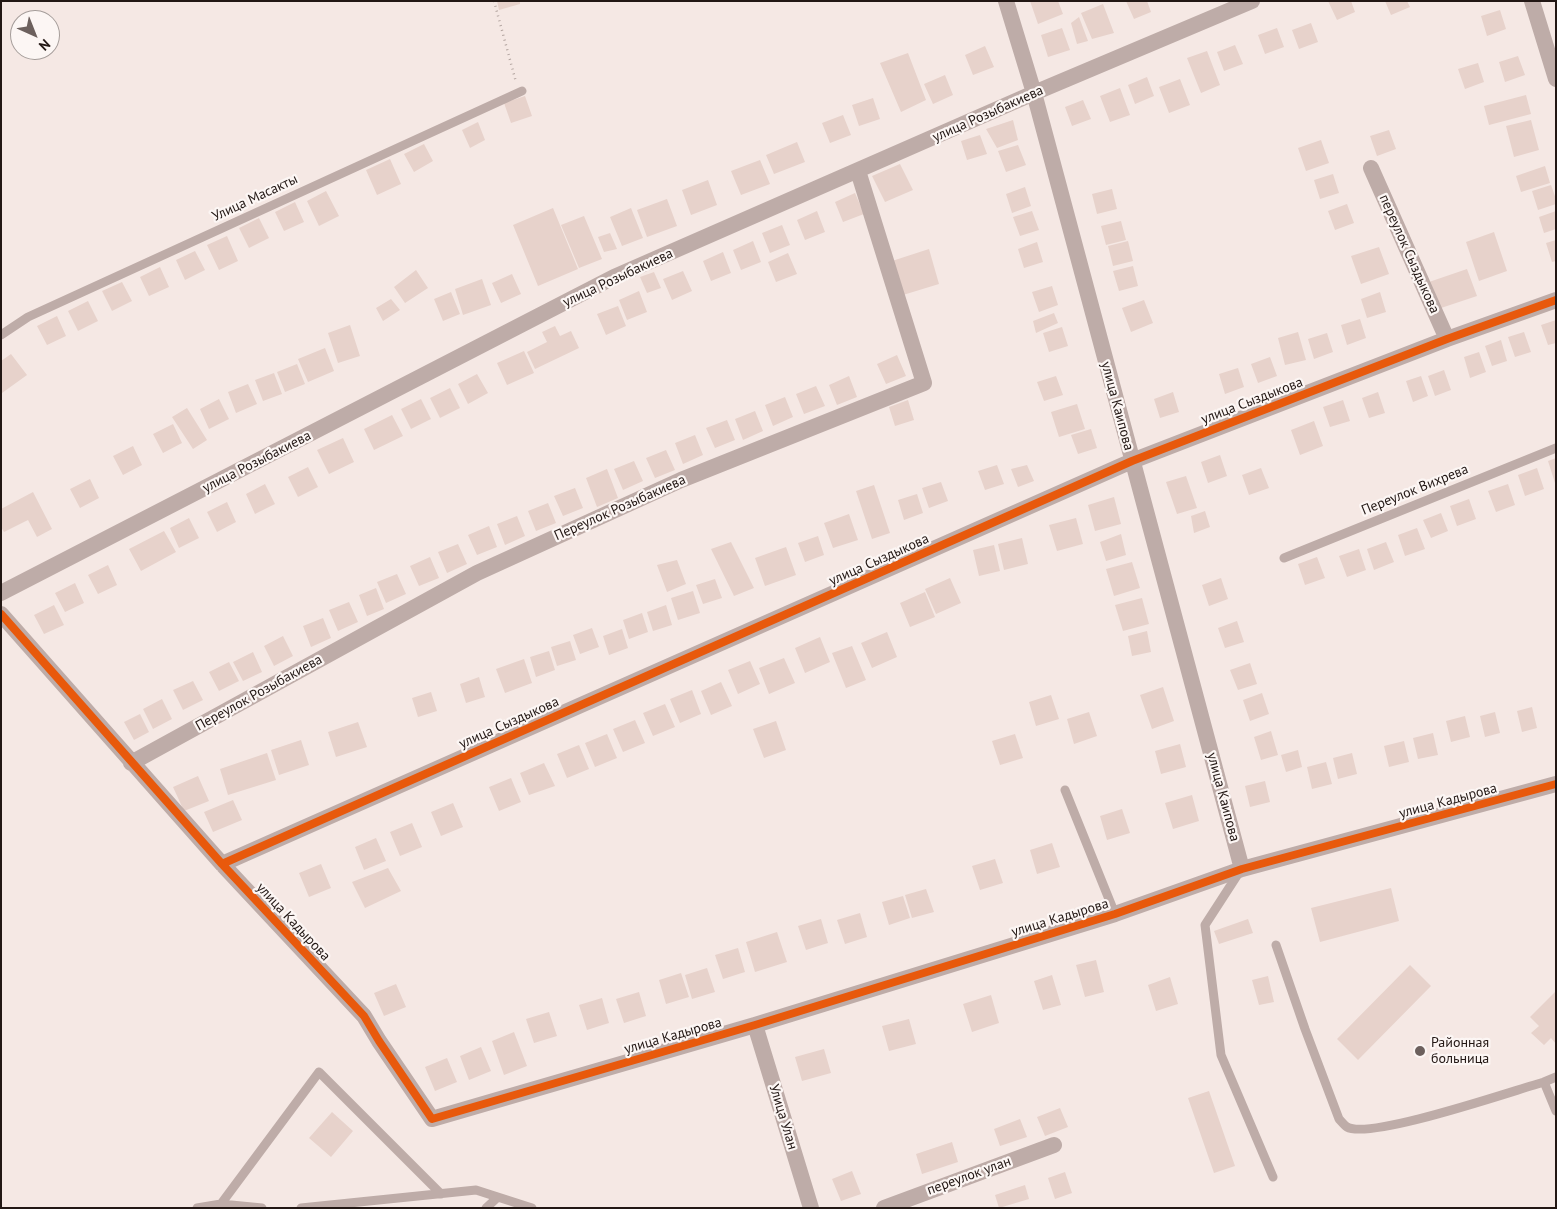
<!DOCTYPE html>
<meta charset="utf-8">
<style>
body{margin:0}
#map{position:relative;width:1557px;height:1209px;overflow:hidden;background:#f5e8e4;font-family:"PT Sans",sans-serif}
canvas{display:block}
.frame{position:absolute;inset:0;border:2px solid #221714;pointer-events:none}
.north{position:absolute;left:10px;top:10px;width:50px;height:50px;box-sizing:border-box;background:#fcf6f4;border:1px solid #a59d9a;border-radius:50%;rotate:136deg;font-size:14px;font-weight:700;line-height:20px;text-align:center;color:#221714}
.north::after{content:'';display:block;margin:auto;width:18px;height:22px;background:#6c605d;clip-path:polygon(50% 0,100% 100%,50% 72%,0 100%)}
</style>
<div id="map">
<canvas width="1557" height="1209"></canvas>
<div class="frame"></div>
<div class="north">N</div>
</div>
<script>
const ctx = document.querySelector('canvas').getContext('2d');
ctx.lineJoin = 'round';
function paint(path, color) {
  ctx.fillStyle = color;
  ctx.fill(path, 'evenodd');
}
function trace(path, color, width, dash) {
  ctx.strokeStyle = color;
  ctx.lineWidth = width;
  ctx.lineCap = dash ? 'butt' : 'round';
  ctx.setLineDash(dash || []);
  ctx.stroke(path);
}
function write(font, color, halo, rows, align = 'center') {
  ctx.font = font + ' "PT Sans",sans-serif';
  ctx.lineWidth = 4.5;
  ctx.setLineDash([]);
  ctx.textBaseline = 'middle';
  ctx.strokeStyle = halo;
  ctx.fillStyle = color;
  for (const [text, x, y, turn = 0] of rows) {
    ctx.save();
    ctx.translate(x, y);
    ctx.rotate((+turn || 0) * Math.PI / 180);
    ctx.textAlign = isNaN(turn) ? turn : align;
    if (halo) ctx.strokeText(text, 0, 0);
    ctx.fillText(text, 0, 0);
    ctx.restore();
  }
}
paint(new Path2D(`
 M497,1h23v3l-21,6z
 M1030,1h28l5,13 -25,10z
 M1126,1h21l4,11 -17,7z
 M1328,1h23l4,11 -18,8z
 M1385,1h22l3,6 -19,8z
 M1103,4l11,29 -22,6 -11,-26z
 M1500,10l6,19 -19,7 -6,-20z
 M1079,17l9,24 -11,3 -6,-21z
 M1311,23l7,19 -19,7 -7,-19z
 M1062,28l8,22 -22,7 -7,-22z
 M1277,28l7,19 -19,7 -7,-19z
 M1235,45l8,19 -19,7 -7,-19z
 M985,46l9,21 -21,8 -8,-20z
 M1207,51l13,34 -19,8 -14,-35z
 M908,53l18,47 -25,12 -21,-49z
 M1518,56l7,19 -20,7 -6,-20z
 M1478,63l6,19 -19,7 -7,-20z
 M945,75l8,20 -20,9 -9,-20z
 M1147,77l7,19 -19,8 -7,-19z
 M1180,79l10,26 -21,8 -10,-26z
 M1120,88l10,27 -20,7 -10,-26z
 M1526,95l5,19 -42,11 -5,-19z
 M525,96l7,20 -21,7 -7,-20z
 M873,98l7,21 -21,7 -7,-21z
 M1083,100l8,19 -19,7 -7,-19z
 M843,115l8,20 -21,8 -8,-20z
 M1013,120l5,20 -21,8 -11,-19z
 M1531,120l8,30 -25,7 -8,-31z
 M478,122l7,18 -15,8 -8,-18z
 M1389,130l7,19 -19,7 -7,-20z
 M980,135l7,19 -20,6 -6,-19z
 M1321,140l8,23 -23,8 -8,-23z
 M797,142l8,20 -31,12 -8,-19z
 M424,144l9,17 -19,11 -10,-18z
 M1018,145l8,20 -20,7 -8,-21z
 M390,159l11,25 -24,11 -11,-25z
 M760,160l10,24 -29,11 -10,-24z
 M900,164l13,26 -28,12 -13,-26z
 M1545,166l5,17 -29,9 -5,-16z
 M1333,174l6,19 -19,6 -6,-19z
 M708,180l9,25 -26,10 -9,-25z
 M1551,185l5,14v5l-18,6 -6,-19z
 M1025,187l6,19 -19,7 -6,-19z
 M1112,189l5,20 -20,5 -5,-20z
 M326,191l13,25 -20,10 -12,-25z
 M855,193l9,21 -21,8 -8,-20z
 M667,199l10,27 -30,11 -10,-27z
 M295,202l9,20 -20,9 -9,-19z
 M1347,204l7,19 -19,7 -7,-19z
 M553,208l25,61 -40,17 -25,-61z
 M631,208l12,30 -21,8 -12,-29z
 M817,211l8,21 -20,8 -8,-20z
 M1032,211l7,19 -19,6 -7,-19z
 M1556,211v18l-12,4 -5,-16z
 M584,216l18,43 -23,9 -18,-43z
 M259,218l10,20 -20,10 -10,-20z
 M1121,221l5,19 -20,5 -5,-19z
 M782,225l8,20 -20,8 -8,-20z
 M1494,232l13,39 -28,10 -13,-39z
 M610,233l7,16 -13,3 -6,-15z
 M227,236l11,25 -19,9 -12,-25z
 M1556,240v21l-4,1 -6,-19z
 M753,241l8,21 -20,8 -8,-20z
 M1128,241l5,20 -20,5 -5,-20z
 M1037,242l6,20 -19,6 -6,-19z
 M1379,247l10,27 -28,10 -10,-28z
 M929,249l10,35 -36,11 -11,-34z
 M195,251l10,19 -20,10 -9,-20z
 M723,252l8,21 -20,8 -8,-20z
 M788,253l9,21 -21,8 -8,-20z
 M1133,266l5,20 -19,5 -6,-20z
 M160,267l9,20 -20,9 -9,-19z
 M1467,269l10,27 -39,13 -9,-27z
 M416,270l12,18 -23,15 -11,-16z
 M683,271l9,20 -20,9 -9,-21z
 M654,272l7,16 -14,5 -7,-16z
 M512,274l9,20 -20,9 -9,-20z
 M482,279l9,26 -28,10 -8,-26z
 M122,282l10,19 -20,10 -10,-20z
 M1052,286l6,19 -19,7 -7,-20z
 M639,291l8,21 -20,8 -8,-20z
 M451,292l9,22 -17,7 -9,-22z
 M1380,292l6,20 -19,6 -6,-19z
 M391,299l9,11 -17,11 -7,-13z
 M1144,300l9,23 -22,9 -9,-24z
 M88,301l10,20 -20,10 -10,-20z
 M618,306l8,20 -20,9 -9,-21z
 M1054,313l4,10 -22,10 -3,-12z
 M57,316l9,20 -19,9 -10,-19z
 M1360,319l6,19 -19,7 -6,-20z
 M1556,320v23l-8,2 -7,-20z
 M350,325l10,31 -22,7 -10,-30z
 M555,326l5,10 11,-5 8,17 -44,21 -8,-17 20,-10 -5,-10z
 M1062,327l6,19 -19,6 -6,-19z
 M1298,332l8,28 -21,5 -7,-27z
 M1524,332l7,20 -16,5 -7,-20z
 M1327,333l6,19 -19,7 -6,-20z
 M1501,340l6,21 -15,5 -7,-20z
 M325,348l9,23 -26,11 -10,-23z
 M524,351l10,22 -27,12 -10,-22z
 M1479,352l7,20 -16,6 -6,-21z
 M11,354l16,21 -25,18 -1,-1v-31z
 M897,355l9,21 -20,8 -9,-20z
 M1270,357l7,19 -19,7 -7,-19z
 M297,364l8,20 -20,8 -8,-20z
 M1238,368l6,19 -19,7 -6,-20z
 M1444,370l7,20 -16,6 -7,-20z
 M274,373l8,21 -19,7 -8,-21z
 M477,374l11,19 -20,11 -10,-20z
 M849,376l8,21 -20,8 -8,-20z
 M1056,376l7,19 -19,6 -7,-19z
 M1421,376l7,20 -15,6 -7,-21z
 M248,384l9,20 -21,9 -8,-21z
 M816,386l9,20 -21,8 -8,-20z
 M450,388l10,20 -20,10 -10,-20z
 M1173,392l6,20 -19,6 -6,-19z
 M1378,392l7,21 -16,5 -7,-20z
 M785,397l8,20 -20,9 -8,-21z
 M219,399l10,20 -20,10 -9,-20z
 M421,399l10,20 -20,10 -10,-20z
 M908,400l6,20 -19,6 -6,-19z
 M1343,400l7,21 -20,6 -7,-20z
 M1077,404l8,25 -26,8 -8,-25z
 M187,408l20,32 -14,9 -21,-32z
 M755,411l8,20 -20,9 -8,-21z
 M392,415l11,21 -29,14 -10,-21z
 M727,420l8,20 -20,8 -9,-20z
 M1314,421l9,25 -23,9 -9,-25z
 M173,424l9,19 -19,10 -10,-19z
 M1091,429l6,19 -19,6 -7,-19z
 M695,435l8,20 -20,9 -8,-21z
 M343,438l11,24 -25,12 -12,-24z
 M133,446l9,19 -19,10 -10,-19z
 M666,450l9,20 -20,8 -9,-20z
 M1220,455l7,21 -19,7 -7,-21z
 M1556,458v25h-1l-7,-22z
 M634,461l9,20 -20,9 -9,-21z
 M997,465l7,19 -19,6 -7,-19z
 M1027,465l7,16 -16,6 -7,-18z
 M308,467l10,20 -20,10 -10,-20z
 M1261,468l8,20 -20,7 -7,-20z
 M1537,468l7,21 -19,7 -7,-21z
 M607,469l11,29 -21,9 -11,-29z
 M1186,476l11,32 -20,6 -11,-32z
 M90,479l9,19 -19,10 -10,-19z
 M941,482l7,19 -19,7 -7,-20z
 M265,484l10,20 -20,10 -9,-20z
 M1508,484l7,21 -19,7 -8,-21z
 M874,485l16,48 -18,6 -16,-48z
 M575,488l8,20 -20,8 -9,-20z
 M33,492l19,37 -15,8 -9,-17 -24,12 -3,-5v-18z
 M917,494l6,19 -19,7 -6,-20z
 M1114,497l7,27 -26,7 -7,-26z
 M1469,499l7,20 -19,7 -7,-20z
 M227,502l9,20 -19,10 -10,-20z
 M548,503l8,20 -20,8 -8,-20z
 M1205,511l5,16 -16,6 -3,-17z
 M1441,513l7,18 -17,7 -8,-18z
 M849,514l9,26 -25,8 -9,-25z
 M517,516l8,20 -20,9 -8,-21z
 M189,518l10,20 -20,10 -9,-20z
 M1076,518l7,26 -26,7 -8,-26z
 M489,526l8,21 -20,8 -9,-20z
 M1417,528l8,21 -20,7 -7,-21z
 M164,531l12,21 -35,19 -12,-22z
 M1121,534l5,21 -20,6 -6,-19z
 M818,536l6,19 -19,7 -7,-19z
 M1022,538l6,26 -24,6 -6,-26z
 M731,542l23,46 -20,8 -23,-47z
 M1386,542l8,20 -20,8 -7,-21z
 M458,544l9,20 -20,9 -9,-21z
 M994,545l6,26 -21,5 -6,-26z
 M786,547l10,28 -31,11 -10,-28z
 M1359,549l7,21 -19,7 -8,-21z
 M430,557l9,21 -20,8 -9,-20z
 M1317,557l8,21 -20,7 -7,-21z
 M677,560l9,24 -19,8 -10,-27z
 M1132,562l8,26 -26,8 -8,-27z
 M108,565l9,20 -19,9 -10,-19z
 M397,574l9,20 -20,9 -9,-21z
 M950,578l11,25 -25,11 -11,-25z
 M1221,578l7,21 -19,7 -7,-21z
 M715,579l7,19 -19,6 -7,-19z
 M75,583l9,20 -19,9 -10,-19z
 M376,588l8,21 -17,7 -8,-21z
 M693,591l7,22 -22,7 -7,-22z
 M925,592l10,25 -25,10 -10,-24z
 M1142,598l7,26 -26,7 -8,-26z
 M349,602l9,20 -20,9 -9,-21z
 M54,605l10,20 -20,9 -10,-19z
 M666,605l6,20 -19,6 -6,-19z
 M642,613l6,19 -19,7 -6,-19z
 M323,618l8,20 -20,9 -8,-21z
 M1237,621l7,21 -19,6 -7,-20z
 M592,628l7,19 -19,7 -7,-19z
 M622,629l6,19 -19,7 -6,-19z
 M1147,631l4,21 -19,4 -4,-20z
 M887,632l10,25 -25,11 -11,-25z
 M283,636l10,20 -19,10 -10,-20z
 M820,637l10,25 -25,11 -10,-25z
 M570,641l6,19 -19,6 -6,-19z
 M852,646l14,34 -20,8 -14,-35z
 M549,651l6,19 -19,7 -6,-20z
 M253,652l9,20 -19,9 -10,-19z
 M784,658l11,25 -26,11 -10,-26z
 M524,659l8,24 -27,10 -9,-24z
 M750,661l10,23 -22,10 -10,-24z
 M229,662l10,19 -20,10 -10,-19z
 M1250,663l7,21 -19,6 -8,-20z
 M479,677l6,20 -19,6 -6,-19z
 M193,681l10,19 -20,10 -10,-20z
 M721,682l11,24 -21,9 -10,-24z
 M1163,687l11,34 -22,8 -12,-34z
 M692,690l9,24 -21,9 -10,-24z
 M431,692l6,19 -19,6 -6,-19z
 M1262,693l7,21 -19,7 -7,-21z
 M1051,695l8,24 -23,7 -7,-24z
 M162,699l10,20 -19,10 -10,-20z
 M665,704l10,23 -22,9 -10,-23z
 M1532,707l5,21 -15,4 -5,-21z
 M1089,712l8,24 -23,8 -7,-25z
 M1495,712l5,21 -15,4 -5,-21z
 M140,714l9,18 -15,8 -10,-18z
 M1465,716l5,21 -19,5 -5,-21z
 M635,720l10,23 -22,9 -10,-23z
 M776,721l10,29 -22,8 -11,-29z
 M358,722l9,25 -31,10 -8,-25z
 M1271,731l7,24 -17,5 -7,-23z
 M1433,733l5,22 -20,4 -5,-21z
 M607,734l10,24 -22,9 -10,-24z
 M1015,734l8,24 -23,7 -8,-24z
 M301,740l8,25 -30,10 -8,-25z
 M1404,741l5,21 -20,5 -5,-21z
 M1180,744l6,23 -25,7 -6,-23z
 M579,745l10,24 -22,9 -10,-24z
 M1298,750l4,17 -16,5 -5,-17z
 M267,753l9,27 -48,15 -8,-26z
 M1352,753l5,21 -19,5 -5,-21z
 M1326,762l6,22 -20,5 -5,-22z
 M544,763l11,23 -26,9 -9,-22z
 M198,776l11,25 -25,10 -11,-24z
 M511,778l10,24 -22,9 -10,-24z
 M1265,781l5,21 -20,5 -5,-21z
 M1192,795l7,26 -26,8 -8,-26z
 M233,800l9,20 -29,12 -9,-20z
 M453,803l10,24 -22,9 -10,-24z
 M1122,809l8,24 -23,7 -7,-24z
 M412,823l10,24 -22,9 -10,-24z
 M376,838l10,23 -22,9 -9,-23z
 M1052,843l8,24 -23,7 -7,-24z
 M995,859l8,24 -23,7 -8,-24z
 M321,864l10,24 -22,9 -10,-24z
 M388,868l13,23 -36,17 -13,-26z
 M1391,888l8,33 -79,21 -9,-34z
 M926,889l8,23 -22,6 -7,-23z
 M903,896l7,22 -21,7 -7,-23z
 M860,913l7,24 -22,7 -8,-24z
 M821,919l7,24 -22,7 -8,-24z
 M1248,919l5,14 -34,11 -5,-13z
 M777,932l10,30 -32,10 -9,-30z
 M738,948l7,24 -22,7 -8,-24z
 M1096,960l8,32 -19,5 -9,-32z
 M1410,965l21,21 -73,74 -21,-21z
 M707,968l8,24 -23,7 -7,-24z
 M681,973l8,24 -23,7 -7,-24z
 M1052,975l9,30 -18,5 -9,-29z
 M1268,976l6,26 -15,3 -7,-25z
 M1170,977l8,27 -22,7 -8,-26z
 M396,984l10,23 -22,9 -10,-23z
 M1556,991v53l-5,-6 -7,7 -13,-12 8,-7 -9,-9z
 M639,992l7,24 -22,7 -8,-24z
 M991,995l8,28 -27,9 -9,-28z
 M602,998l7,25 -22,7 -8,-25z
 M549,1012l8,24 -23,7 -8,-24z
 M909,1019l7,25 -27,7 -7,-25z
 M514,1032l13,34 -23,9 -12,-34z
 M481,1047l10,24 -22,9 -9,-24z
 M824,1049l7,24 -29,8 -7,-24z
 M447,1058l10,24 -22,9 -10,-24z
 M1209,1091l26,75 -21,7 -26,-75z
 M1060,1108l8,19 -23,9 -8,-19z
 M332,1112l21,19 -22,26 -22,-19z
 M1020,1119l7,18 -27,9 -6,-17z
 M952,1142l6,20 -36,12 -6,-20z
 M852,1171l9,23 -20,7 -9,-22z
 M1065,1172l7,21 -17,6 -7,-21z
 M1025,1185l4,14 -30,9 -4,-13z`), '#e7d2cb');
trace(new Path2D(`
 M494,1l22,81`), '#b3a5a0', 2.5, [1, 4]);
trace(new Path2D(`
 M1,335l27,-18 494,-226
 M1284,558l272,-110
 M1065,790l50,124
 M1240,871l-35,54 16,130 52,122
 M1276,945l29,84 34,90c2,2 5,6 8,8 23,13 165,-36 197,-45
 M1556,1077l-12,5 12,29
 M197,1208l24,-4 41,4
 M218,1208l101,-136 122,122
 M301,1208l175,-18 56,18
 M486,1208l12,-11`), '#beaca8', 9);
trace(new Path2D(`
 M1006,1l28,92 208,776
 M1532,1l24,78
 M1371,168l76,171
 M1,593l613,-316 420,-184 218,-92
 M1,614l221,250 142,152 15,25 53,78 323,-94 360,-111 127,-45 314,-85
 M131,763l346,-190 204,-93 243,-97 -66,-212
 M222,864l910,-403 315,-122 109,-39
 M755,1025l56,183
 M884,1208l170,-63`), '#beaca8', 16);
trace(new Path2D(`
 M1,614l221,250 142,152 15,25 53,78 323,-94 360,-111 127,-45 314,-85
 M222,864l910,-403 315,-122 109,-39`), '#e8590c', 8);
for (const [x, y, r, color] of [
 [1420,1051,6,"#6c605d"]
]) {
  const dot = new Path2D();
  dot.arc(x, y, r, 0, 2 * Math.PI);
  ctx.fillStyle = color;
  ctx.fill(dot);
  trace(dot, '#fcf6f4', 2);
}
write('14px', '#221714', '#fcf6f4', [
 ["улица Розыбакиева",988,114,-24],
 ["Улица Масакты",255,198,-25],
 ["переулок Сыздыкова",1409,254,66],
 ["улица Розыбакиева",618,278,-25],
 ["улица Сыздыкова",1252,401,-21],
 ["улица Каипова",1117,406,75],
 ["улица Розыбакиева",257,462,-27],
 ["Переулок Вихрева",1415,490,-22],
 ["Переулок Розыбакиева",620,508,-24],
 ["улица Сыздыкова",879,560,-24],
 ["Переулок Розыбакиева",259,693,-29],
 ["улица Сыздыкова",509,723,-24],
 ["улица Каипова",1223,797,75],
 ["улица Кадырова",1448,801,-15],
 ["улица Кадырова",1060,918,-17],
 ["улица Кадырова",293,922,47],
 ["улица Кадырова",673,1036,-16],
 ["Улица Улан",783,1117,73],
 ["переулок улан",969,1176,-20]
]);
write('14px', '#221714', '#fcf6f4', [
 ["Районная",1431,1043],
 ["больница",1431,1059]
], 'left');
</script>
